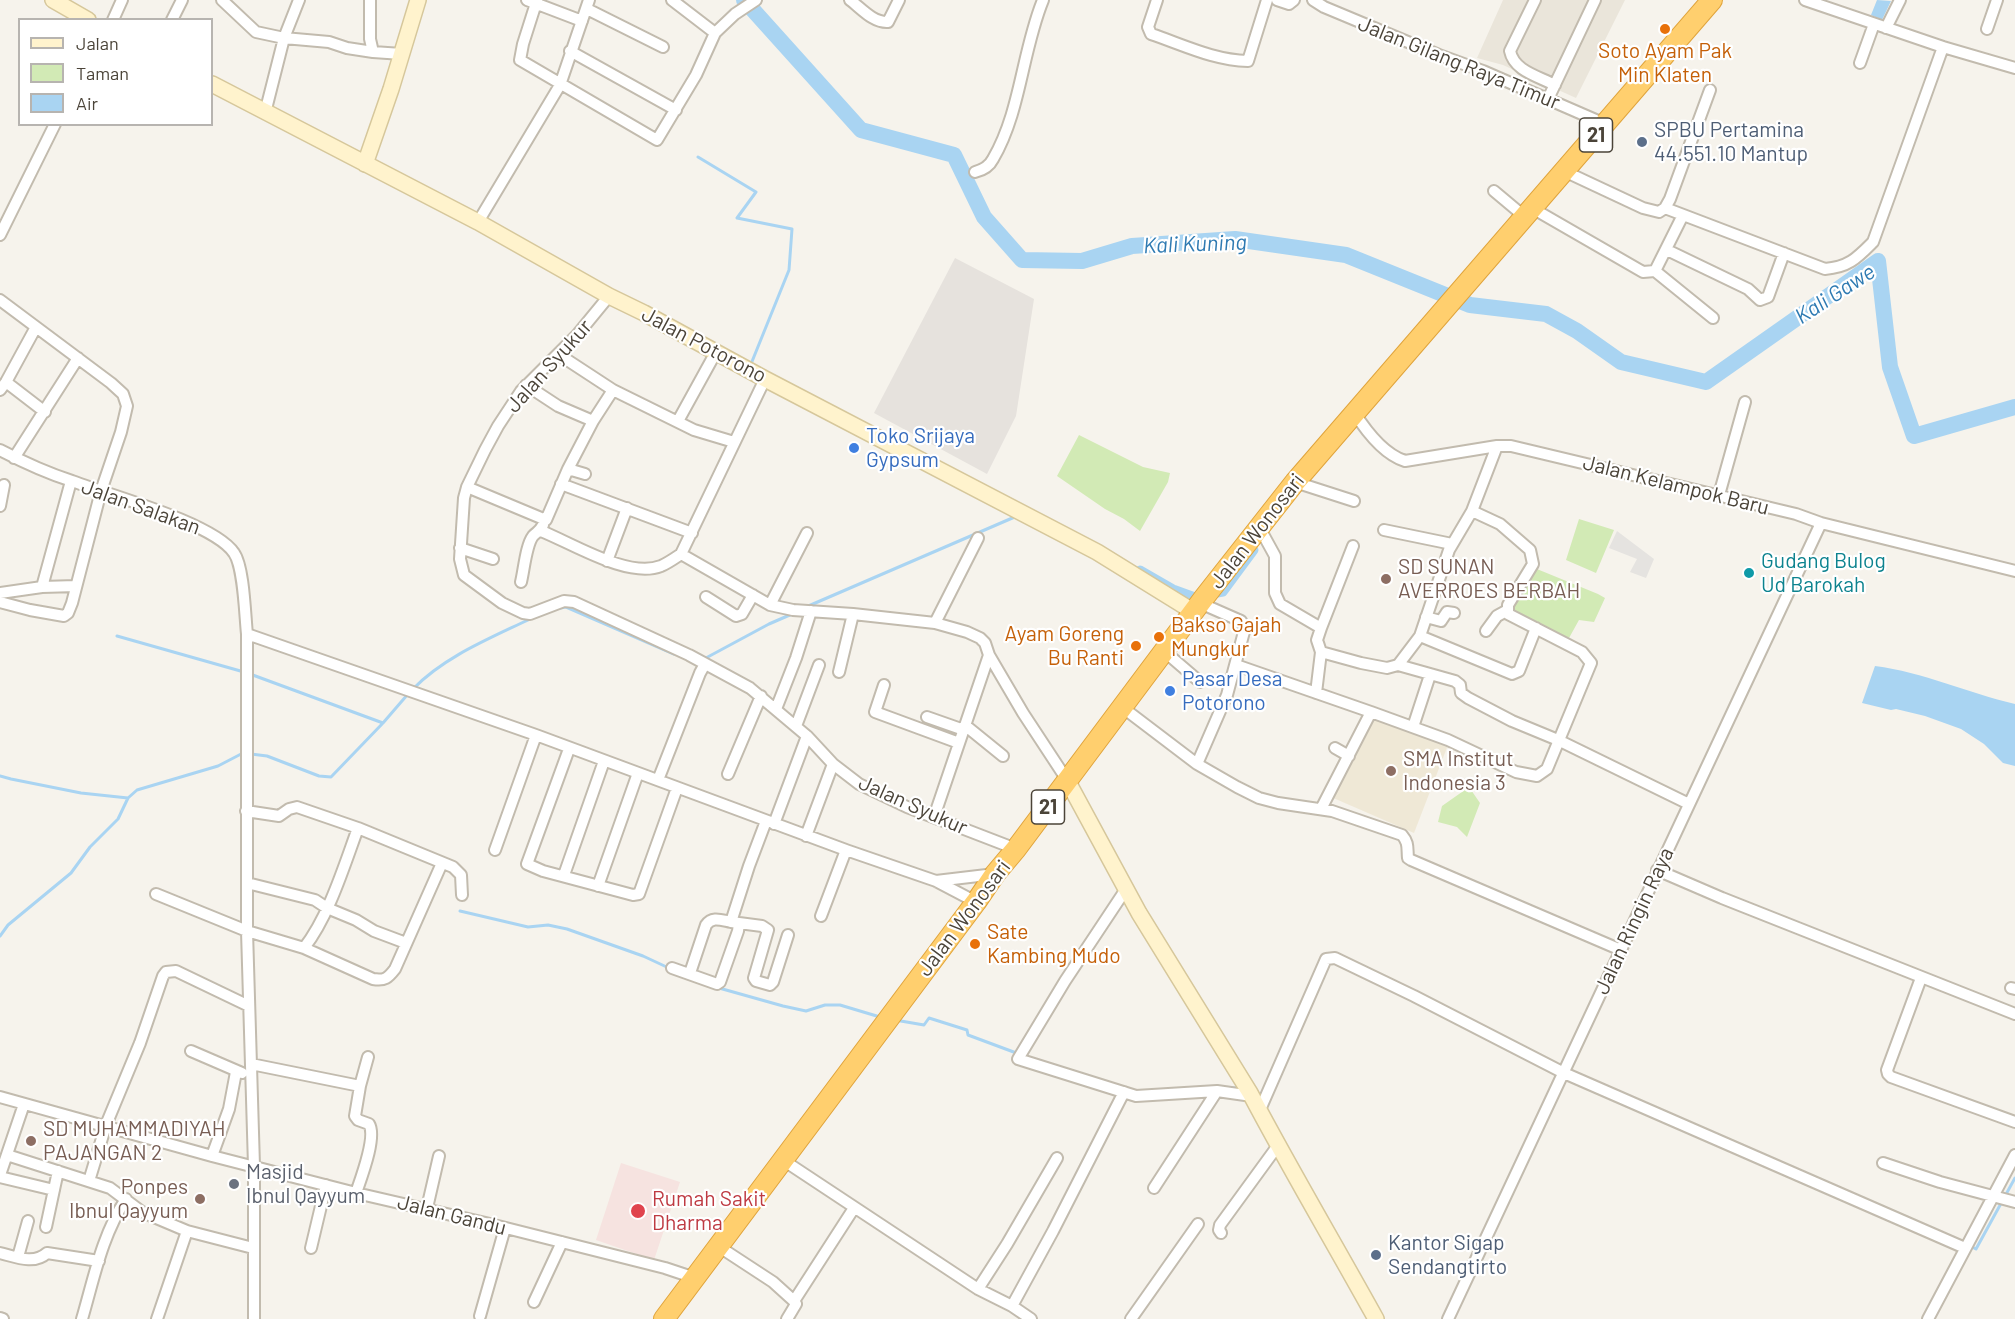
<!DOCTYPE html>
<style>
body{margin:0}
#map{position:relative;width:2015px;height:1319px;overflow:hidden;background:#f6f3ec;font-family:Barlow,sans-serif}
canvas{display:block}
.legend{position:absolute;left:18px;top:18px;width:195px;height:108px;box-sizing:border-box;background:#fff;border:2px solid #b7b4b0;margin:0;padding:8px 10px;list-style:none;font-size:18px;color:#4b4439}
.legend li{display:flex;align-items:center;gap:12px;height:30px}
.legend b{width:30px;border:2px solid #b7b4b0}
</style>
<div id="map">
<canvas width="2015" height="1319"></canvas>
<ul class="legend">
<li><b style="height:8px;background:#fff3cd"></b>Jalan</li>
<li><b style="height:16px;background:#d2eab5"></b>Taman</li>
<li><b style="height:16px;background:#a9d4f2"></b>Air</li>
</ul>
</div>
<script>
const ctx = document.querySelector('canvas').getContext('2d');
ctx.lineJoin = 'round';
function paint(path, color) {
  ctx.fillStyle = color;
  ctx.fill(path, 'evenodd');
}
function trace(path, color, width, dash) {
  ctx.strokeStyle = color;
  ctx.lineWidth = width;
  ctx.lineCap = dash ? 'butt' : 'round';
  ctx.setLineDash(dash || []);
  ctx.stroke(path);
}
function write(font, color, halo, rows, align = 'center') {
  ctx.font = font + ' Barlow,sans-serif';
  ctx.lineWidth = 4.5;
  ctx.setLineDash([]);
  ctx.textBaseline = 'middle';
  ctx.strokeStyle = halo;
  ctx.fillStyle = color;
  for (const [text, x, y, turn = 0] of rows) {
    ctx.save();
    ctx.translate(x, y);
    ctx.rotate((+turn || 0) * Math.PI / 180);
    ctx.textAlign = isNaN(turn) ? turn : align;
    if (halo) ctx.strokeText(text, 0, 0);
    ctx.fillText(text, 0, 0);
    ctx.restore();
  }
}
paint(new Path2D(`
 M1503,0h122l-49,98 -73,-33 -26,-7z`), '#eae5da');
paint(new Path2D(`
 M955,258l79,41 -18,117 -29,58 -113,-61z`), '#e6e2dd');
paint(new Path2D(`
 M1373,717l75,28 -34,88 -83,-36z`), '#efe8d6');
paint(new Path2D(`
 M621,1163l59,19 -26,78 -58,-20z`), '#f6e3e0');
paint(new Path2D(`
 M1079,435l64,32 27,6 -2,9 -28,49 -16,-12 -19,-10 -48,-33z
 M1579,519l35,11 -18,43 -30,-13z
 M1532,567l66,27 7,4 -11,24 -15,-2 -10,18 -58,-25z
 M1469,787l11,16 -13,34 -10,-10 -19,-5 4,-16z`), '#d2eab5');
paint(new Path2D(`
 M1617,531l37,28 -8,19 -16,-6 7,-13 -28,-11z`), '#e5e3e0');
paint(new Path2D(`
 M1877,0l14,1 -9,19 -11,-5z
 M1875,666c48,6 93,27 140,38v62l-12,-3 -19,-19 -23,-15 -36,-13 -29,-7 -5,1 -29,-7z`), '#a9d4f2');
trace(new Path2D(`
 M698,157l58,35 -19,26 55,11 -3,41 -38,94
 M806,607l211,-91
 M555,609l11,-2 108,47
 M117,636l127,36
 M704,659l65,-35 23,-10
 M250,674l133,49
 M413,689c32,-33 78,-51 119,-71
 M0,776l11,3 70,14 47,5
 M460,911l68,16 20,-2 19,4 76,27 28,13
 M0,936l8,-11 63,-52 19,-26 28,-28 10,-21 9,-8 81,-24 25,-13 24,3 52,20 12,1 52,-54 25,-29
 M719,988l64,18 23,5 19,-6h15l40,12
 M895,1020l29,5 5,-7 38,12 1,5 51,19
 M1226,1088h15
 M1970,1246l6,3 39,-71`), '#a9d4f2', 3);
trace(new Path2D(`
 M1140,570l33,19 22,8 28,-5 31,-42`), '#a9d4f2', 9);
trace(new Path2D(`
 M744,0l117,130 93,25 30,62 38,43 60,1 50,-15 103,-7 111,16 124,50 76,9 31,17 44,31 85,20 172,-121 12,106 24,69 101,-29`), '#a9d4f2', 16);
const street = new Path2D(`
 M222,0l34,32 28,6 45,4 18,6 26,4
 M370,0v39l3,13 29,2
 M527,0l55,21
 M537,0l-14,44 -3,16 137,80 39,-65 19,-42 20,-19 21,-14
 M672,0l43,33
 M850,0c11,8 23,23 38,22l11,-22
 M1157,0l-9,27 3,7c33,11 62,26 97,27l19,-61
 M1277,0l12,4 5,-4
 M1313,0l11,7 115,48 44,16 122,53
 M1535,0l-25,51c4,20 28,25 45,34
 M1805,0l138,47 72,21
 M587,9l76,38
 M113,20l9,-20
 M172,20l10,-20
 M1886,28l14,-28
 M1987,29l10,-29
 M570,51l106,59
 M1860,63l14,-39
 M1548,99l47,-99
 M265,113l19,-75 15,-38
 M1564,171l79,37 16,4 6,-4 5,-9 40,-109
 M975,172c8,-2 14,-5 18,-13 28,-48 29,-108 50,-159
 M1494,191l31,26
 M1532,208l111,64 12,-1 58,47
 M1665,208l160,61c24,-2 32,-11 48,-27l70,-195
 M478,222l82,-137 29,-85
 M0,235l55,-111
 M1667,250l81,39 12,11 8,-3 16,-44
 M1655,271l28,-56
 M609,296l-32,39 -56,56 -23,35 -13,24 -18,37 -3,11 -4,61 4,16 38,28 21,10 7,1 34,-13 10,1 115,53 61,33 57,48 26,28 26,20 48,23 109,42
 M0,300l111,83 12,11 4,12 -6,26 -20,59 -29,112 -4,10 -4,3 -34,-6 -30,-8
 M558,354l55,36
 M765,379l-84,175 89,51 23,5 60,4 82,9 32,9 13,6 5,5 4,12 34,58 44,67
 M6,382l39,30
 M0,390l6,-8 30,-55
 M1354,412c12,19 29,42 51,49l92,-15h14l285,68 25,9 194,48
 M593,421l20,-31 81,40 40,12
 M678,421l38,-69
 M0,450c23,12 47,23 72,31 37,14 142,42 162,72 10,14 11,63 13,81
 M14,458l64,-100
 M568,469l17,5
 M1295,482l59,19
 M561,484l131,49
 M467,487l79,33 22,-51 25,-48 -35,-15 -32,-21
 M1719,495l26,-93
 M0,506l4,-21
 M1257,529l7,7 11,20v37l5,11 41,24 -4,12 4,12 40,11 26,5 11,-3 22,-29 29,-86 23,-39 25,-65
 M1384,530l68,14
 M541,531c31,12 87,48 120,35 7,-3 14,-8 20,-12
 M460,548l33,11
 M607,561l20,-53
 M521,582c3,-12 5,-37 12,-46 4,-4 7,-5 10,-11
 M42,587l34,-1
 M0,593l42,-6 29,-106
 M706,597l30,19 6,-2 11,-19
 M1200,603l41,18 4,7 -18,67 -30,69 40,23 22,11 19,5 54,8 70,24c7,8 5,13 6,23l3,2 210,90
 M770,605l37,-72
 M1426,617l15,4 6,-9 7,1
 M935,623l43,-85
 M1321,628l32,-82
 M1486,631l11,-15 11,-6
 M1420,636l92,38 7,-3 17,-43
 M1164,651l36,31
 M1236,665l135,47
 M1398,665l57,16 5,4 1,8 7,5 44,23 46,19 131,64
 M839,672l14,-58
 M884,685l-9,27 84,31
 M1316,693l5,-41
 M1122,707l75,57
 M776,709l20,-51 15,-47
 M927,717l37,13
 M796,726l23,-61
 M966,726l37,30
 M1413,727l17,-52
 M1335,748l14,8
 M569,749l-42,115 16,7 90,24 6,-1 38,-106
 M728,774l33,-78
 M658,780l42,-107 5,-9
 M1321,809l50,-97 77,28 68,32 21,4 10,-7 44,-106 -9,-11 -74,-38v-9l25,-41 -3,-14 -30,-26 -28,-13
 M246,811l33,5 10,-7 8,-2 61,21 95,39 8,8 1,20
 M934,817l55,-162
 M774,824l33,-88
 M806,836l27,-72
 M495,850l41,-115
 M1657,870l65,28 293,116
 M564,875l40,-114
 M936,881l59,-7
 M247,883l68,17 12,8 29,12 18,11 32,12
 M598,886l40,-113
 M1126,889l-61,92 -47,78 118,37 81,-5
 M156,894l91,37 57,17 69,31c12,2 15,-1 22,-10l47,-106
 M821,916l25,-66
 M739,923l23,3 6,4 -14,48 2,3 14,4 3,-3 15,-47
 M304,948c25,-32 40,-82 54,-120
 M672,968l45,16 3,-2 18,-51 1,-8 -8,-1 18,-56 17,-45
 M690,973l16,-48c6,-9 15,-5 25,-3
 M1921,978l-34,92 1,4 3,3 124,45
 M2011,988l4,1
 M191,1051l51,22
 M251,1064l109,22 -5,30 3,4 11,4c8,13 -8,54 -13,69
 M360,1086l8,-29
 M0,1097l212,59 144,37 134,31 175,44 30,10
 M1259,1112l67,-153 9,-1 79,38 150,77 401,175
 M7,1155l103,33 32,24 45,19 66,17
 M212,1156l17,-47 7,-37
 M783,1160l195,129 34,17 19,13
 M1883,1163l57,19 75,20
 M0,1175l24,-71
 M0,1177l54,13
 M89,1181l17,-56 34,-82 23,-67 3,-4 10,-1 73,35
 M1154,1188l63,-97 35,5
 M427,1208l12,-52
 M46,1227l12,-56
 M1221,1233l-2,-3 1,-5 59,-81
 M718,1246l55,36 21,19
 M311,1248l15,-63
 M0,1253c16,4 34,12 47,0l52,8
 M18,1257l10,-36
 M978,1289l29,-45 50,-86
 M534,1302l28,-60
 M1012,1306l41,-75 71,-139
 M480,1316l25,-88
 M0,1318l3,1
 M82,1319c12,-41 20,-84 44,-120
 M157,1319l30,-88
 M254,1319v-153l-7,-235v-297l289,101 310,115 90,31 40,21
 M787,1319l9,-15 -2,-3 60,-93
 M1131,1319l67,-95
 M1448,1319c125,-265 248,-531 373,-796
 M1928,1319l87,-164`);
const secondary = new Path2D(`
 M53,0l35,20
 M212,84l266,138 131,74 35,17 121,66 332,173 97,60
 M365,164l26,-75 27,-89
 M1067,780l72,133 111,180c40,76 84,150 126,226`);
const highway = new Path2D(`
 M664,1319l312,-417 19,-28 21,-25 187,-250 92,-117 417,-482`);
trace(street, '#c2bbae', 14);
trace(secondary, '#d6c79b', 18);
trace(highway, '#e0a43c', 22);
trace(street, '#fff', 10);
trace(secondary, '#fff3cd', 15);
trace(highway, '#ffcf6e', 20);
for (const [x, y, r, color] of [
 [1665,29,6,"#e8710a"],
 [1642,142,6,"#5c6f8a"],
 [854,448,6,"#3f7fe0"],
 [1749,573,6,"#0f9aa8"],
 [1386,579,6,"#8d6e63"],
 [1159,637,6,"#e8710a"],
 [1136,646,6,"#e8710a"],
 [1170,691,6,"#3f7fe0"],
 [1391,771,6,"#8d6e63"],
 [975,944,6,"#e8710a"],
 [31,1141,6,"#8d6e63"],
 [234,1184,6,"#6b7280"],
 [200,1199,6,"#8d6e63"],
 [638,1211,8,"#e0444e"],
 [1376,1255,6,"#5c6f8a"]
]) {
  const dot = new Path2D();
  dot.arc(x, y, r, 0, 2 * Math.PI);
  ctx.fillStyle = color;
  ctx.fill(dot);
  trace(dot, '#fff', 2);
}
for (const [x, y, w] of [
 [1596,135,33],
 [1048,807,33]
]) {
  const box = new Path2D();
  box.roundRect(x - w / 2, y - 17, w, 34, 4.5);
  ctx.fillStyle = '#fff';
  ctx.fill(box);
  trace(box, '#4b4439', 1.5);
}
write('bold 20px', '#4b4439', null, [
 ["21",1596,135],
 ["21",1048,807]
]);
write('21px', '#c56008', '#fff', [
 ["Soto Ayam Pak",1665,51,"center"],
 ["Min Klaten",1665,75,"center"],
 ["Bakso Gajah",1171,625],
 ["Mungkur",1171,649],
 ["Ayam Goreng",1124,634,"right"],
 ["Bu Ranti",1124,658,"right"],
 ["Sate",987,932],
 ["Kambing Mudo",987,956]
], 'left');
write('21px', '#4b4439', '#fff', [
 ["Jalan Gilang Raya Timur",1459,63,22],
 ["Jalan Potorono",704,345,28],
 ["Jalan Syukur",549,366,-48],
 ["Jalan Kelampok Baru",1676,485,14],
 ["Jalan Salakan",141,507,20],
 ["Jalan Wonosari",1257,531,-52],
 ["Jalan Syukur",913,805,24],
 ["Jalan Wonosari",964,918,-53],
 ["Jalan Ringin Raya",1634,921,-65],
 ["Jalan Gandu",452,1215,14]
]);
write('21px', '#4e5e75', '#fff', [
 ["SPBU Pertamina",1654,130],
 ["44.551.10 Mantup",1654,154],
 ["Kantor Sigap",1388,1243],
 ["Sendangtirto",1388,1267]
], 'left');
write('21px', '#366cbe', '#fff', [
 ["Toko Srijaya",866,436],
 ["Gypsum",866,460],
 ["Pasar Desa",1182,679],
 ["Potorono",1182,703]
], 'left');
write('21px', '#0d838f', '#fff', [
 ["Gudang Bulog",1761,561],
 ["Ud Barokah",1761,585]
], 'left');
write('21px', '#785e54', '#fff', [
 ["SD SUNAN",1398,567],
 ["AVERROES BERBAH",1398,591],
 ["SMA Institut",1403,759],
 ["Indonesia 3",1403,783],
 ["SD MUHAMMADIYAH",43,1129],
 ["PAJANGAN 2",43,1153],
 ["Ponpes",188,1187,"right"],
 ["Ibnul Qayyum",188,1211,"right"]
], 'left');
write('21px', '#5b616d', '#fff', [
 ["Masjid",246,1172],
 ["Ibnul Qayyum",246,1196]
], 'left');
write('21px', '#be3a42', '#fff', [
 ["Rumah Sakit",652,1199],
 ["Dharma",652,1223]
], 'left');
write('italic 22px', '#2e7ab2', '#fff', [
 ["Kali Kuning",1195,244,-2],
 ["Kali Gawe",1835,294,-33]
]);
</script>
